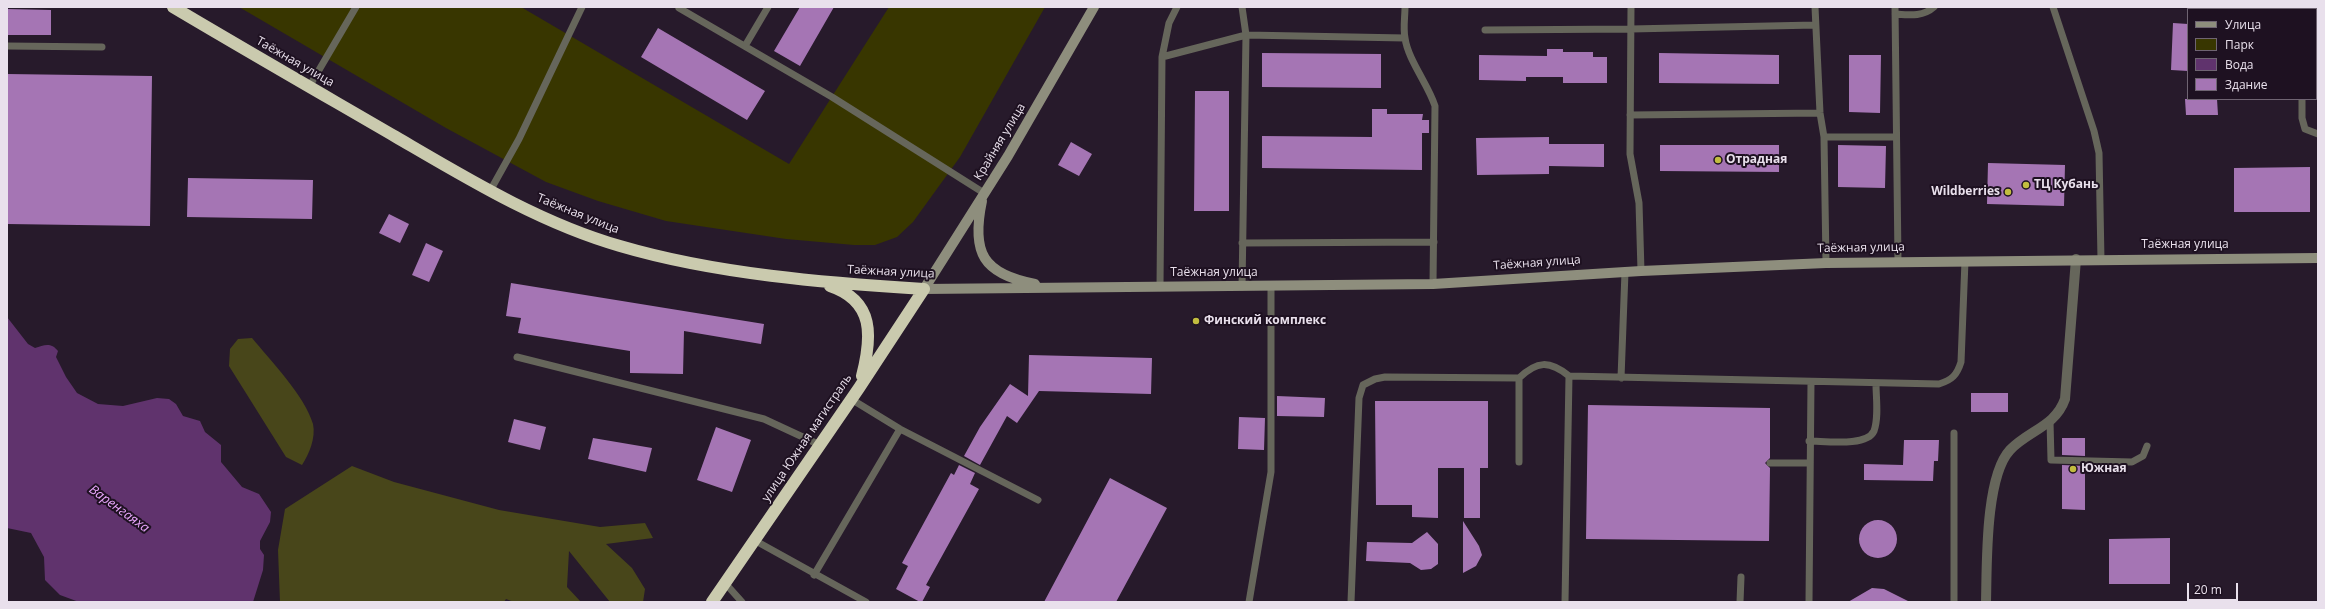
<!DOCTYPE html>
<meta charset="utf-8">
<style>
body{margin:0}
#map{position:relative;width:2325px;height:609px;overflow:hidden;background:#271a2b;font-family:"Open Sans",sans-serif}
canvas{display:block}
.frame{position:absolute;inset:0;border:8px solid #e9e0ec;pointer-events:none}
.legend{position:absolute;left:2187px;top:8px;width:130px;height:92px;box-sizing:border-box;background:#1e1121;border:1px solid #6f6472;margin:0;padding:5px 7px;list-style:none;font-size:12px;color:#e9e0ec}
.legend li{display:flex;align-items:center;gap:8px;height:20px}
.legend b{width:20px;border:1px solid #6f6472}
.scale{position:absolute;left:2187px;top:583px;width:51px;height:18px;box-sizing:border-box;border:2px solid #e9e0ec;border-top:0;padding-left:5px;font-size:12px;line-height:14px;white-space:nowrap;color:#e9e0ec;-webkit-text-stroke:3px #1e1121;paint-order:stroke}
</style>
<div id="map">
<canvas width="2325" height="609"></canvas>
<div class="frame"></div>
<ul class="legend">
<li><b style="height:5px;background:#8e8e7d"></b>Улица</li>
<li><b style="height:11px;background:#383600"></b>Парк</li>
<li><b style="height:11px;background:#60336d"></b>Вода</li>
<li><b style="height:11px;background:#a575b4"></b>Здание</li>
</ul>
<div class="scale">20 m</div>
</div>
<script>
const ctx = document.querySelector('canvas').getContext('2d');
ctx.lineJoin = 'round';
function paint(path, color) {
  ctx.fillStyle = color;
  ctx.fill(path, 'evenodd');
}
function trace(path, color, width, dash) {
  ctx.strokeStyle = color;
  ctx.lineWidth = width;
  ctx.lineCap = dash ? 'butt' : 'round';
  ctx.setLineDash(dash || []);
  ctx.stroke(path);
}
function write(font, color, halo, rows, align = 'center') {
  ctx.font = font + ' "Open Sans",sans-serif';
  ctx.lineWidth = 4;
  ctx.setLineDash([]);
  ctx.textBaseline = 'middle';
  ctx.strokeStyle = halo;
  ctx.fillStyle = color;
  for (const [text, x, y, turn = 0] of rows) {
    ctx.save();
    ctx.translate(x, y);
    ctx.rotate((+turn || 0) * Math.PI / 180);
    ctx.textAlign = isNaN(turn) ? turn : align;
    if (halo) ctx.strokeText(text, 0, 0);
    ctx.fillText(text, 0, 0);
    ctx.restore();
  }
}
paint(new Path2D(`
 M239,7h282l268,157 100,-157h156l-85,150 -47,65 -16,15 -22,8h-21l-68,-6 -120,-18 -68,-20 -52,-19 -100,-54z`), '#383600');
paint(new Path2D(`
 M252,338c18,22 53,58 61,86 3,14 -4,30 -11,41l-16,-8 -57,-91 1,-17 8,-10z
 M352,466l42,16 105,28 101,17 45,-4 8,15 -47,6 26,24 13,21 -2,13h-33l-41,-51 -2,36 14,15h-67l-8,-3 -2,3h-224l-2,-52 7,-41z`), '#48461a');
paint(new Path2D(`
 M7,317l21,27 7,4c9,-3 16,-6 23,3l-2,6 10,20 11,16 21,11 25,2 34,-8 12,1 7,5 7,12 17,5 5,11 16,13v17l21,25 17,7 12,18 -1,10 -10,19v8l4,6 -1,15 -10,32h-174l-19,-7 -15,-15 -1,-23 -13,-24 -24,-5z`), '#60336d');
paint(new Path2D(`
 M800,7h34l-34,59 -26,-15z
 M7,9l44,1v25h-44z
 M2173,23l15,1v47l-17,-1z
 M658,28l107,63 -18,29 -106,-63z
 M1547,49h16v3h30v5h14v26h-44v-6h-37v4l-47,-1v-25l68,1z
 M1262,53l119,1v34l-119,-1z
 M1659,53l120,2v29l-120,-1z
 M1849,55h32l-1,58 -31,-1z
 M7,74l145,2 -2,150 -143,-2z
 M1195,91h34v120h-35z
 M2185,99h32l1,16h-32z
 M1372,109h15v5h36l-1,6h7v13h-7v37l-160,-2v-32l110,1z
 M1549,137v7h55v23l-55,-1v8l-72,1 -1,-37z
 M1071,142l21,12 -13,22 -21,-11z
 M1660,145h119v27l-119,-1z
 M1838,145l48,1 -1,42 -47,-1z
 M1988,163l77,2 -1,41 -77,-2z
 M2310,167v45h-76v-44z
 M188,178l125,2 -1,39 -125,-2z
 M389,214l20,10 -9,19 -21,-10z
 M426,243l17,8 -14,31 -17,-7z
 M511,283l253,41 -3,20 -77,-13 -1,43 -53,-1v-22l-112,-18 3,-15 -15,-2z
 M1029,355l123,3 -1,36 -112,-3 -22,32 -10,-7 -27,49 -16,-9 16,-29 30,-43 18,12z
 M1971,393h37v19h-37z
 M1277,396l48,2 -1,19 -47,-1z
 M1375,401h113v67h-8v50h-16v-50h-26v50l-26,-1v-12h-36z
 M1588,405l182,3v50l-5,5 5,5 -1,73 -183,-2z
 M1239,417l26,1 -1,32 -26,-1z
 M514,419l32,8 -6,23 -32,-8z
 M716,427l35,13 -19,52 -35,-12z
 M593,438l59,10 -6,24 -58,-13z
 M2062,438h23v18l-23,-1z
 M1904,440h35l-1,21h-4l-1,20 -69,-1v-16l39,1z
 M959,465l16,8 -5,11 9,5 -53,96 4,2 -8,15h-2l-24,-13 12,-23 -6,-3 49,-90 3,2z
 M2062,465l23,1v44l-23,-1z
 M1110,478l57,30 -51,94h-72z
 M1859 539a19 19 0 1 1 38 0a19 19 0 1 1-38 0Z
 M1463,521l16,25 3,9 -6,11 -13,7z
 M1427,532l11,12v20l-7,5 -10,1 -11,-7 -44,-2 1,-19 45,1z
 M2170,538v46h-61v-45z
 M1872,588l12,1 26,13h-62z`), '#a575b4');
trace(new Path2D(`
 M1405,7c0,10 -2,21 0,31 3,22 23,46 30,68l-2,178
 M1631,7l-1,147 9,49 2,68
 M1815,7l5,106 4,24 2,126
 M1895,7l3,254
 M2053,7l41,124 5,22 2,107
 M679,8l153,89 152,96
 M2303,9v-2
 M1895,14c14,1 28,3 39,-7
 M1485,30l146,-1 184,-4
 M7,46l95,1
 M745,46l23,-39
 M1162,57l7,-34 8,-16
 M309,87l47,-80
 M2302,99v19l3,11 13,5
 M1630,115l190,-2
 M1824,137h72
 M490,191l29,-52 63,-132
 M1242,243l192,-1
 M1160,287l2,-230 84,-22 159,3
 M1242,287l4,-252 -4,-28
 M517,357l247,62 56,26
 M1621,378l4,-106
 M851,399l49,30 138,71
 M2050,421l1,39 81,2 11,-6 4,-10
 M1954,433v169
 M1809,441c16,0 58,6 65,-10 5,-14 2,-33 2,-47
 M1519,462v-84
 M1770,463h39
 M754,540l112,62
 M814,575l86,-146
 M725,583l17,19
 M1249,602l22,-130v-185
 M1351,602l8,-204 4,-13 12,-6 10,-2 134,1c18,-17 30,-18 50,-2
 M1565,602l4,-226 370,8c13,-4 18,-9 22,-22l4,-101
 M1740,602l1,-25
 M1809,602l2,-220`), '#66665b', 7);
trace(new Path2D(`
 M1986,602c1,-37 -1,-125 24,-152 19,-20 45,-23 55,-51l11,-140`), '#66665b', 10);
trace(new Path2D(`
 M982,201c-11,52 1,73 53,83
 M924,289l509,-5 208,-13 185,-8 492,-5
 M924,289l84,-133 86,-149`), '#8e8e7d', 10);
trace(new Path2D(`
 M173,7c74,44 149,87 223,130 72,42 144,86 224,109 95,28 206,37 304,43
 M830,286c45,15 42,51 32,90
 M712,602l147,-214 65,-99`), '#cacaae', 12);
for (const [x, y, r, color] of [
 [1718,160,4,"#c2bd3f"],
 [2026,185,4,"#c2bd3f"],
 [2008,192,4,"#c2bd3f"],
 [1196,321,4,"#c2bd3f"],
 [2073,469,4,"#c2bd3f"]
]) {
  const dot = new Path2D();
  dot.arc(x, y, r, 0, 2 * Math.PI);
  ctx.fillStyle = color;
  ctx.fill(dot);
  trace(dot, '#1e1121', 1.5);
}
write('12px', '#e9e0ec', '#1e1121', [
 ["Таёжная улица",295,62,30],
 ["Крайняя улица",1000,142,-59],
 ["Таёжная улица",578,214,22],
 ["Таёжная улица",2185,245],
 ["Таёжная улица",1861,248,-1],
 ["Таёжная улица",1537,263,-4],
 ["Таёжная улица",891,272,3],
 ["Таёжная улица",1214,273],
 ["улица Южная магистраль",807,438,-56]
]);
write('bold 12px', '#e9e0ec', '#1e1121', [
 ["Отрадная",1726,160],
 ["ТЦ Кубань",2034,185],
 ["Wildberries",2000,192,"right"],
 ["Финский комплекс",1204,321],
 ["Южная",2081,469]
], 'left');
write('italic 13px', '#e8a6fb', '#1e1121', [
 ["Варенгаяха",119,509,36]
]);
</script>
